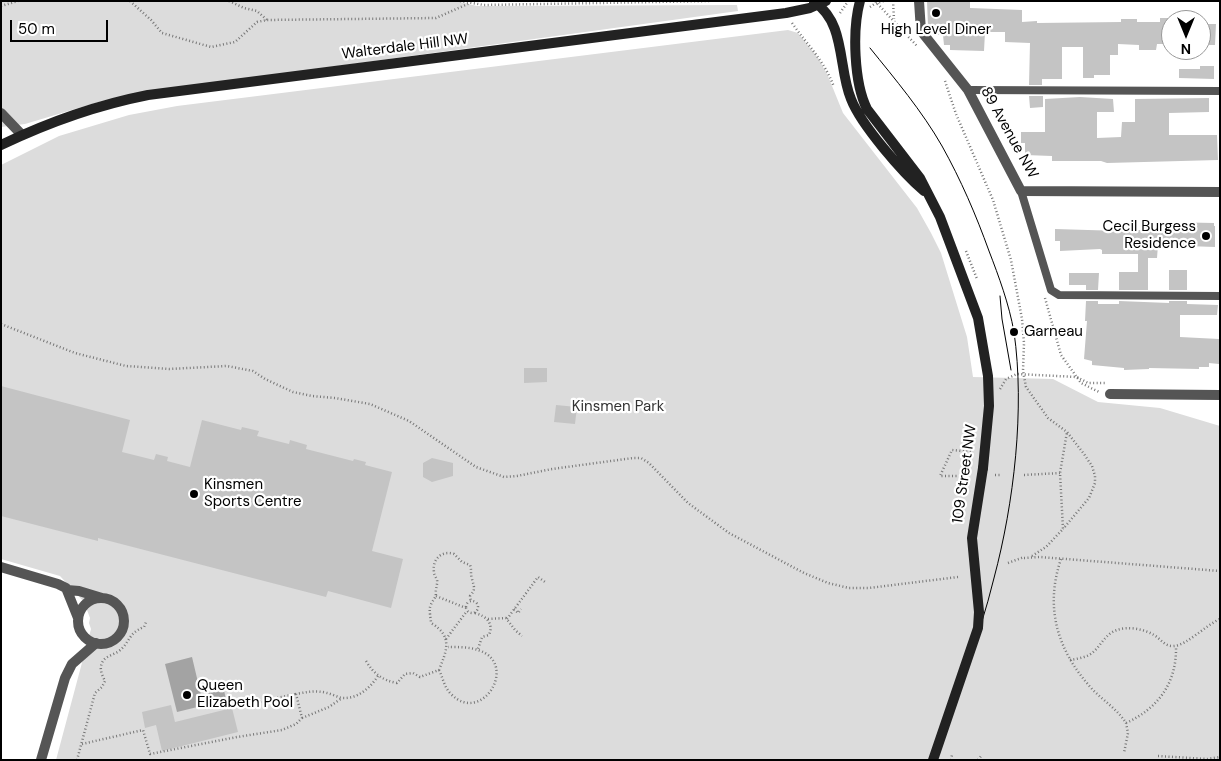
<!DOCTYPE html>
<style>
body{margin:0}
#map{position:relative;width:1221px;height:761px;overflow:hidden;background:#fff;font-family:"DM Sans",sans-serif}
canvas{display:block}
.frame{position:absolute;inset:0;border:2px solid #000;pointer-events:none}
.north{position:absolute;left:1161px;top:10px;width:50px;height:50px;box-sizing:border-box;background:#fff;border:1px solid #999;border-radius:50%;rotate:180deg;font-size:14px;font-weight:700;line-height:20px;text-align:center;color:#000}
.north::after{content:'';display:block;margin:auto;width:18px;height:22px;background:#000;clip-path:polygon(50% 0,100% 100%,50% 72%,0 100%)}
.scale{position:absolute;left:10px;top:20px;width:98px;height:22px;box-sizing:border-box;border:2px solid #000;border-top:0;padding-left:6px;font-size:15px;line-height:18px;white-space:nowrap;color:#000;-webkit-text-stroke:4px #fff;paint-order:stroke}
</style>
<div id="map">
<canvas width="1221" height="761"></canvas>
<div class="frame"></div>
<div class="north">N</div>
<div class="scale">50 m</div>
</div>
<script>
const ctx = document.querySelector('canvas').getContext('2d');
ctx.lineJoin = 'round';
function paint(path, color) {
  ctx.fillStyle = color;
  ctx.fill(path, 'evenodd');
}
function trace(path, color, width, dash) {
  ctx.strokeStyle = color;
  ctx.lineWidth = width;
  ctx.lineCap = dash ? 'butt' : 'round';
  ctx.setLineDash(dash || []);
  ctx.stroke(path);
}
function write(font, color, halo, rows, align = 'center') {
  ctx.font = font + ' "DM Sans",sans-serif';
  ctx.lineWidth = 4.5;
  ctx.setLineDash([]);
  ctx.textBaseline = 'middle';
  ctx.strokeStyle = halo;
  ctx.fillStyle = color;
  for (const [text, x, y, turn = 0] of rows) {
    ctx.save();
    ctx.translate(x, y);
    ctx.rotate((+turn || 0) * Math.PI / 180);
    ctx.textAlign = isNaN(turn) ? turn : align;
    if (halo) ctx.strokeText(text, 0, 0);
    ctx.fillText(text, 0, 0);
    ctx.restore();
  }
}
paint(new Path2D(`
 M1,1h455l21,5 260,-1 1,6 -495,68 -141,22 -77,23 -24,3z
 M788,30l10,3 20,25 10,18 15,37 74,95 14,25 10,20 26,84 6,40 80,2 45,23 62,6 60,18v334h-1164l35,-131 -2,-6 1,-5 -6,-16 -24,-26 -59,-17v-394l58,-29 70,-21 48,-9z`), '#dcdcdc');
paint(new Path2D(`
 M192,657l9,38 23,-5 2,10 -49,12 -12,-48z`), '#a3a3a3');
paint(new Path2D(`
 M927,1l43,1v6l52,2v12l15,-1v2l84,-1v-3h16v3h23v-4h11v26h-14l-1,6h-17v-5l-21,-1v11h-8v20h-16v3h-11v-31h-21v32h-20v6h-13l1,-42 -25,-1v-10h-20l-1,19 -34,-1v-5h-6l-1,-10h-7l-8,-9z
 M1201,24h15l-1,21h-14z
 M1200,66h14v13l-35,-1v-9h21z
 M1029,96h14v11l-13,1z
 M1080,97l33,2 1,13h-17v26l24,-1 1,-15h13v-23l74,-1v14l-40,1v22h48l1,25 -111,3 -6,-2h-49v-5l-27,-1v-12h-4v-11h24v-33z
 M1164,222l50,1v3h1v21l-57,-2 -1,13h-9v32h-29v-18h19v-18h-36v-4l-2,-1 -40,2v-10h-5v-12l66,2 38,-2v-6z
 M1169,270h18v20h-18z
 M1069,273h30l-1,17h-12v-5h-17z
 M1086,301h12v3h21v-3l50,2v-2h18v3l31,1 -1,10h-37v22l39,2v25l-10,-1v4h-10v2l-50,-1v1l-25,1v-2l-32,-3v-4l-8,-2 3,-38h-2z
 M524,368h23v14l-23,1z
 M1,386l129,34 -8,32 32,8 2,-6 12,3 -1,4 23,6 12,-47 39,10 1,-3 17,4 -2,5 32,8 1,-4 17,5 -1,4 47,12 1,-2 12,3 -1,3 27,7 -20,79 31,8 -12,49 -63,-17 -2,6 -228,-59v3l-97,-25z
 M556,405l21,2 -2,17 -21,-2z
 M432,458l21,5v13l-21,6 -9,-5v-14z
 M171,705l4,17 57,-14 6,24 -76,19 -6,-26 -11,3 -3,-16z`), '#c4c4c4');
trace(new Path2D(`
 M130,1l21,19 11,13 49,14 24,-5 22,-20 10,-2 169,-2 34,-15
 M229,1l15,7 13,3 10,9
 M460,1l24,4 227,-4
 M875,1l42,45
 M893,1l1,18
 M1,6l17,-5
 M870,7l6,-4 8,-2
 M840,13l7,-10
 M792,23c16,23 32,37 42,64
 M945,81l11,33 37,86 18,60 11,59 2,24 -1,28 3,16 22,31 19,14 17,22 8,12 3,10v7l-6,15 -26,31
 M966,251l11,28
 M1045,298l16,57 20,28 18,9
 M1,324l74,29 51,13 43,3 58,-3 26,5 12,8 28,13 19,4 23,2 35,6 39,17 67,46 28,10 13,-1 35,-7 81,-11h8l8,5 39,40 41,30 75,40 24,10 21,5h20l89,-11
 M1000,389l6,-10 11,-5 60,3 11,6h18
 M995,475h7
 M1024,475l36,-2
 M967,476h-27l12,-26 21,2
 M1032,556l14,-9 17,-18 -3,-56 7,-41
 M1024,558l16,-1 180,14
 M1061,559c-17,50 -3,93 32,131 11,11 25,20 33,33l2,10 -4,20
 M1008,563l16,-6
 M436,596l30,12
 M466 607a6 6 0 1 1 12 0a6 6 0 1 1-12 0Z
 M514,609l4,4 3,-4
 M475,613c11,3 19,10 14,22l-7,2 -4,12
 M488,619l18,-1 9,12 7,6
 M507,619l31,-42 7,5
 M446,639l21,-28
 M1070,660c6,-1 13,-2 19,-5 11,-6 15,-21 28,-25 11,-4 27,-1 37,5 7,4 11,12 20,11 13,-1 32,-21 46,-27
 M366,661c8,13 16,19 31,22l8,-9 8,-1 7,4 19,-7c8,-20 14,-34 -8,-47 -1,-14 -4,-14 5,-27 -1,-8 2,-12 1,-16 -1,-3 -3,-5 -3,-8 -2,-13 8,-22 20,-18l8,8 8,3c2,5 0,8 2,14 2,8 4,10 -2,17l1,6
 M439,670c4,8 5,17 12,24 31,32 69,-31 27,-44 -8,-3 -21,-3 -30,-3
 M243,705l53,-11
 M302,718l27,-11 13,-9
 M1126,723c33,-15 51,-41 50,-77
 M82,744l61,-14 7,24 87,-17 45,-7 14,-6 6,-6 -6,-24c11,-2 20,-4 31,-1 5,1 10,4 15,5 16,1 28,-10 36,-22
 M1158,756l49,3 13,-2
 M77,760l18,-67 7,-6 3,-6c-2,-4 -5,-10 -4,-15 2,-10 11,-10 18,-15 11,-8 8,-17 25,-24l2,-5
 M951,760l1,-5
 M978,760l3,-4`), '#777', 2.5, [1, 2.5]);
trace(new Path2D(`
 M968,90l252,1
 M1021,191l30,99 8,5 161,1`), '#555', 8);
trace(new Path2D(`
 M919,1l2,30 47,59 53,101 199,1
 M1,113l21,22
 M1110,394l110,1
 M1,567l57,17 8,4 12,30
 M67,590l12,1 23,7
 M78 621a23 23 0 1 1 46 0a23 23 0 1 1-46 0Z
 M41,760l24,-82 7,-14 24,-21`), '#555', 10);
trace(new Path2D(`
 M860,1c-8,29 -6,82 7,108l53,69 20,39 38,101 10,58 1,30 -6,62
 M814,2c32,20 24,67 37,97 10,26 52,74 73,92
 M1,145c48,-23 96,-40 147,-50l638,-82 24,-5 16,-7`), '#222', 10);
trace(new Path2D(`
 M870,48c25,31 52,63 72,98 19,34 34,69 47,105 10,26 20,53 25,81 11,77 0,171 -20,246 -15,62 -40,122 -61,182
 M1000,296l2,23 9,51`), '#000', 1);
trace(new Path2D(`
 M933,760l45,-132 1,-16 -7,-74 11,-70`), '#222', 10);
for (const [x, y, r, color] of [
 [936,13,5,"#000"],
 [1206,236,5,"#000"],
 [1014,332,5,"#000"],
 [194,494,5,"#000"],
 [187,695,5,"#000"]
]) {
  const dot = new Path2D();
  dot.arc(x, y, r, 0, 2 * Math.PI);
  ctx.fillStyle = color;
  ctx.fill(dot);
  trace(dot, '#fff', 2);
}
write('15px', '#000', '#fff', [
 ["High Level Diner",936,30,"center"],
 ["Cecil Burgess",1196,227,"right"],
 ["Residence",1196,244,"right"],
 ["Garneau",1024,332],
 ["Kinsmen",204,485],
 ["Sports Centre",204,502],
 ["Queen",197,686],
 ["Elizabeth Pool",197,703]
], 'left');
write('15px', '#000', '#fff', [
 ["Walterdale Hill NW",405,47,-7],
 ["89 Avenue NW",1009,133,61],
 ["109 Street NW",965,474,-82]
]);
write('15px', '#333', '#fff', [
 ["Kinsmen Park",618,407]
]);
</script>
